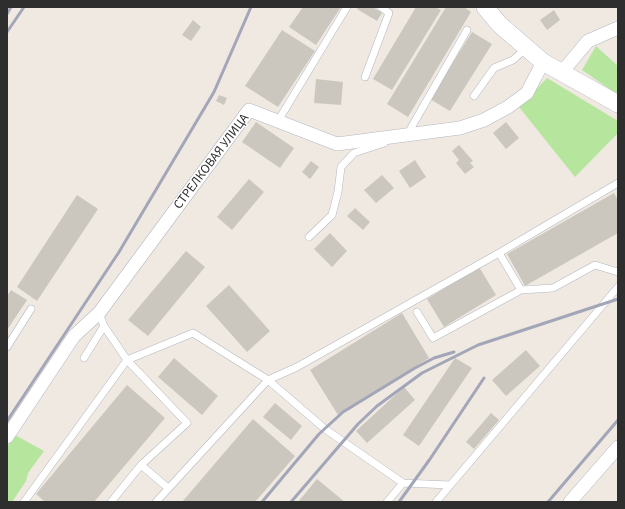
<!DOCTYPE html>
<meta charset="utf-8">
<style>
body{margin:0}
#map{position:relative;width:625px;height:509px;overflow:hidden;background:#efe9e1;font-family:"Source Sans 3",sans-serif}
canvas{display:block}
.frame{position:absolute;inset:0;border:8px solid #2e2e2e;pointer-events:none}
</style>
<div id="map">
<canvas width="625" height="509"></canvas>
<div class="frame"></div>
</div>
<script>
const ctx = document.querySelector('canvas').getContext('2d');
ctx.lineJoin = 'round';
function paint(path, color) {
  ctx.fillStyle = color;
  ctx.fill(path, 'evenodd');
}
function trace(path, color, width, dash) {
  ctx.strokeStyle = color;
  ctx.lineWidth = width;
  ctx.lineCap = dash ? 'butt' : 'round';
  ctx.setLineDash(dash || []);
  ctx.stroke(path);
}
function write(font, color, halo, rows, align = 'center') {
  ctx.font = font + ' "Source Sans 3",sans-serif';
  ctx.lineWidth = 3;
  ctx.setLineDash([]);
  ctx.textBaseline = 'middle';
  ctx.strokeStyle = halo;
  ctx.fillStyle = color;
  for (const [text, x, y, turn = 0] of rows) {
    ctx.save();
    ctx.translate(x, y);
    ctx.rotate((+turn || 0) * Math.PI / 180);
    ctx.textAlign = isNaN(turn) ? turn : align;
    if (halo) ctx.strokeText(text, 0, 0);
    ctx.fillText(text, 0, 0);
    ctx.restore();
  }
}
paint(new Path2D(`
 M596,46l22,20v29l-36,-25z
 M547,78l71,43v12l-43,44 -56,-70z
 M15,435l29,16 -16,22 -2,8 -14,21h-5v-55z`), '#b6e59e');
paint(new Path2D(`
 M303,7h38l-25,38 -27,-18z
 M358,7h15l9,6 -5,8 -20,-12z
 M416,7h19l6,3 -49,80 -19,-11z
 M446,7h18l7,5 -63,105 -21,-13z
 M554,10l6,10 -13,10 -7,-10z
 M193,20l8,7 -10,14 -9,-6z
 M282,30l33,21 -37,56 -33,-21z
 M472,32l20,12 -42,67 -20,-12z
 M316,79l27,3 -2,23 -27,-2z
 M219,95l8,3 -3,7 -8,-4z
 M256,122l38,26 -14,20 -38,-26z
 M506,122l13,16 -13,11 -13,-16z
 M459,145l14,16 -3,2 4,4 -9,7 -9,-11 3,-3 -7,-9z
 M415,160l11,17 -16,11 -11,-17z
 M311,161l8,6 -9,12 -8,-7z
 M382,175l12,13 -18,15 -12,-13z
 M249,179l15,13 -32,38 -15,-13z
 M614,193l4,7v33l-93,53 -18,-32z
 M77,195l21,14 -61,92 -20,-14z
 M355,208l15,14 -7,8 -16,-14z
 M330,233l17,18 -15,16 -18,-18z
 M186,251l19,16 -57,69 -20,-16z
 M479,267l17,28 -52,32 -17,-28z
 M229,285l41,46 -23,21 -41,-46z
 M11,290l16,10 -20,30v-34z
 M402,313l27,45 -91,57 -28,-45z
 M526,350l14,16 -34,30 -14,-16z
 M174,358l44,38 -16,19 -44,-38z
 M455,358l17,10 -53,78 -16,-11z
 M127,385l38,33 -71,84h-49l-9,-8z
 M404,387l11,13 -48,43 -11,-12z
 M275,403l27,23 -11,14 -28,-23z
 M491,413l8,7 -25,29 -8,-7z
 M253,419l42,37 -40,46h-73z
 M317,479l28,23h-47z`), '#cbc7bf');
const service = new Path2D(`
 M365,77l24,-64 -8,-6
 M474,96l20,-28 19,-8 13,-12
 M278,121l69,-114
 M407,135l60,-105
 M309,237l23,-22 6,-23 3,-25 13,-14 30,-10
 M499,253l22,37
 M417,312l16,26 88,-48 32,-2 42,-23 23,7
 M99,313l5,13 23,34 60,63 -46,42 -30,37
 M7,347l24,-38
 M84,358l20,-32
 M141,465l27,23
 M403,483l47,2
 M24,502l103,-142 66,-27 75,47 57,49 78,54 -16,19
 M156,502l112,-122 29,-13 202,-114 119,-70
 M436,502l182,-215`);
const minor = new Path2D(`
 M562,72l26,-31 30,-13
 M7,437l67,-101 25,-23 150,-203 88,34 123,-16 24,-8 24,-13 19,-14 16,-31
 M570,502l48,-55`);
const tertiary = new Path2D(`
 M485,7l14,17 44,38 75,42`);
trace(service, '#b4b7c1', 8);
trace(minor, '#b4b7c1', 14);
trace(tertiary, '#b4b7c1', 18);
trace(service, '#fff', 7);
trace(minor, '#fff', 13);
trace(tertiary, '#fff', 17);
trace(new Path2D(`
 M7,14l4,-7
 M7,32l17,-25
 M7,421l112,-169 95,-160 37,-85
 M262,502l57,-68 24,-22 72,-44 19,-10 20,-6
 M291,502l67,-78 19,-18 45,-33 56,-28 140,-46
 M399,502l31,-43 54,-81
 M548,502l70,-82`), '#a3a6b8', 3);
write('13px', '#2e2e2e', '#fff', [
 ["СТРЕЛКОВАЯ УЛИЦА",212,162,-53]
]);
</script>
